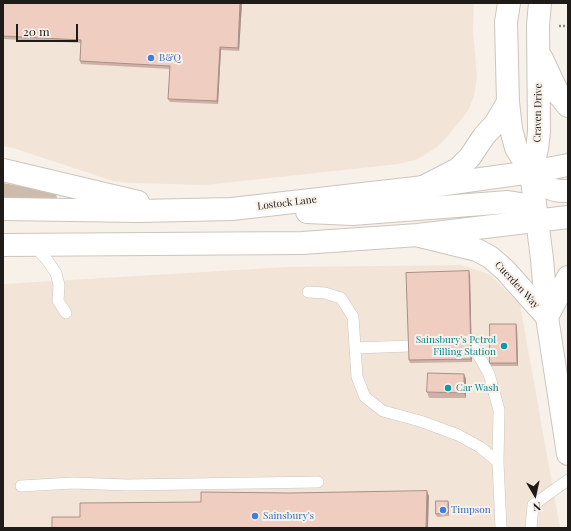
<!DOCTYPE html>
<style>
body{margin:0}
#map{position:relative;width:571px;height:531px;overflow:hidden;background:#f8f1ea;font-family:"Playfair Display",serif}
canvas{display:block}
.frame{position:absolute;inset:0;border:4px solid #1e1b19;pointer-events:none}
.north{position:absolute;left:515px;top:475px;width:40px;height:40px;-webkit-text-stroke:3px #f8f1ea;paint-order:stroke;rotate:171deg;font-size:11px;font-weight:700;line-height:16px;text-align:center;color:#1e1b19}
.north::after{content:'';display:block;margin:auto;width:14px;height:18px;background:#1e1b19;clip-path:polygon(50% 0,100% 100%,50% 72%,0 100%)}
.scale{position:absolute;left:16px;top:24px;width:62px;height:18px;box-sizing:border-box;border:2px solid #1e1b19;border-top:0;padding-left:5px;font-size:12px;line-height:14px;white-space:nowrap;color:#1e1b19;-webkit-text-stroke:3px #f8f1ea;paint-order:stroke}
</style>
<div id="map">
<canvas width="571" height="531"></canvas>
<div class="frame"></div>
<div class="north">N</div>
<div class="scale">20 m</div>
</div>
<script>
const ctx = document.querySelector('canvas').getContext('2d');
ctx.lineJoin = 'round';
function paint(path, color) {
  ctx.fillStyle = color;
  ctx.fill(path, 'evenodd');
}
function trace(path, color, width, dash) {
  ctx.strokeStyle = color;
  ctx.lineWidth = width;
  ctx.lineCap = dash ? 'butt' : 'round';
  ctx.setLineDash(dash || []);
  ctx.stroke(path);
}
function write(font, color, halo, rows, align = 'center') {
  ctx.font = font + ' "Playfair Display",serif';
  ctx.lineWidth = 4;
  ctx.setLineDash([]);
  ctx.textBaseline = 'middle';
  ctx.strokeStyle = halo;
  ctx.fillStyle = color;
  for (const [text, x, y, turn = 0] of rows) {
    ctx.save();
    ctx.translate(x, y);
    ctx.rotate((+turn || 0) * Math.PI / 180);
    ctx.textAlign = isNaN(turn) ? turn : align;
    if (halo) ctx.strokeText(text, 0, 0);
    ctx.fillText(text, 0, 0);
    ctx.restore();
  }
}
paint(new Path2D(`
 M3,3h471l-1,27 4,47 -3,19 -6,15 -22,27 -9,9 -19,12 -19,5 -193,21 -76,-2 -17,-2 -100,-33 -10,-2z
 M461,265l28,9 31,30 40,224h-557v-244l283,-17z`), '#f2e5d8');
paint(new Path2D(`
 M3,183l53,10 1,6 -54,-1z`), '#cdbcab');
const lane = new Path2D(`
 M33,245l14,15 9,13 3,12 -1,16 8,12
 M308,292l17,1 16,5 12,19 4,60 8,20 18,14 37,10 38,14 22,12 18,15 3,66
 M474,347l15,27 10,36 -1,52
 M356,348l53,-2
 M21,486l52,-3 54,2 191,-3
 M531,528l2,-23 35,-25`);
const street = new Path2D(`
 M509,3l-3,19 2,80 3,27 5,19 15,24
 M540,3l-2,22 1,107 -2,17 -6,23 11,87 5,58 21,137
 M541,57l18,38 9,11
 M425,186l33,-17 12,-12 14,-21 11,-12 13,-22
 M420,236l57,14 13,7 15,13 42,47
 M547,317l21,-40`);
const highway = new Path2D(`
 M3,170l135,32
 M531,172c12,13 18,20 37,19
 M3,209l137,2 92,-2 192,-22 107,-15 37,-7
 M307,212l45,2 156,-12 18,3 11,15
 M3,245l299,-2 116,-8 150,-18`);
trace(lane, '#ccc5be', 12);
trace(street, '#ccc5be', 24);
trace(highway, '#ccc5be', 24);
trace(new Path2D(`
 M559,26h9`), '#8f8985', 2.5, [2, 2]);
trace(lane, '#fff', 11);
trace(street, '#fff', 22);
trace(highway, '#fff', 22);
paint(new Path2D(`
 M3,3h239l-3,48 -18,-1 -3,54 -48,-2 -2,-3 2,-30 -89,-5 -1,-3 1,-18 -78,-4z
 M470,274l2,88 -62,1 -1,-3z
 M517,327l1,39h-27l-1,-3z
 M466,379v19h-37l-2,-6z
 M448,501l1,3v12l-12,1 -1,-3z`), '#ceb0a6');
paint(new Path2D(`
 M240,3h2l-3,48 -1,-3z
 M220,47l1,3 -3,54 -1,-3z
 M469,271l1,3 2,88 -1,-3z
 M516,324l1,3 1,39 -1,-3z
 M464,374l2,5v19l-2,-5z
 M427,491l2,5 -1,32h-2z
 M448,501l1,3v12l-1,-3z`), '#a89087');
const building = new Path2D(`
 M3,3h237l-2,45 -18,-1 -3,54 -49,-2 2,-33 -90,-5 1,-21 -78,-4z
 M469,271l2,88 -62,1 -3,-87z
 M490,324h26l1,39h-27z
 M428,373l36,1v19l-37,-1z
 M427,491l-1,37h-374v-11h28v-14l121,-1v-10l88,1z
 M436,501h12v12l-12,1z`);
paint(building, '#f0cdc1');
trace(building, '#a89087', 1);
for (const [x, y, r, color] of [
 [151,58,4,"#3f7fe0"],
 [504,346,4,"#0f9aa8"],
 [448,388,4,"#0f9aa8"],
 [443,510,4,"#3f7fe0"],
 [255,516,4,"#3f7fe0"]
]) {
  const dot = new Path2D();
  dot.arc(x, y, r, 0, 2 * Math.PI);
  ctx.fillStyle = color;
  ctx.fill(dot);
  trace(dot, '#f8f1ea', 1.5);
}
write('10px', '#366cbe', '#f8f1ea', [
 ["B&Q",159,58],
 ["Timpson",451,510],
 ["Sainsbury's",263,516]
], 'left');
write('10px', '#1e1b19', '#f8f1ea', [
 ["Craven Drive",538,113,-89],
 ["Lostock Lane",287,203,-7],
 ["Cuerden Way",517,285,47]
]);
write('10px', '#0d838f', '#f8f1ea', [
 ["Sainsbury's Petrol",496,340],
 ["Filling Station",496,352],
 ["Car Wash",456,388,"left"]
], 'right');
</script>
